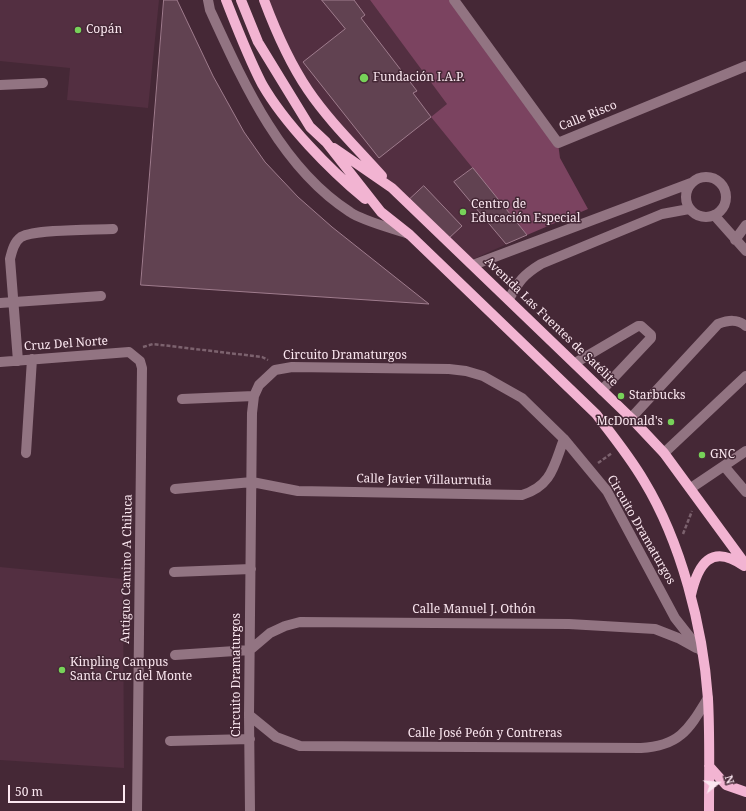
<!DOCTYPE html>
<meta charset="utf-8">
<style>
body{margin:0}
#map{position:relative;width:746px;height:811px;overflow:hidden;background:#452836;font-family:"Noto Serif",serif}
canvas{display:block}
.north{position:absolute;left:698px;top:763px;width:40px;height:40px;-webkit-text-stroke:3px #452836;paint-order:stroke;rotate:73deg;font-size:11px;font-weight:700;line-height:16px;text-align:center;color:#fbe7f0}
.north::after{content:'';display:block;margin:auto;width:14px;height:18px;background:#fbe7f0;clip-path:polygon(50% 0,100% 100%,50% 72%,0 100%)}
.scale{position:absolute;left:8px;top:785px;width:117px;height:18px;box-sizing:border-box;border:2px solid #fbe7f0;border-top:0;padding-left:5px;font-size:12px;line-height:14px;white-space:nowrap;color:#fbe7f0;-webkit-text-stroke:3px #452836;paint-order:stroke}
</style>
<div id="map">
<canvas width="746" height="811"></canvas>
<div class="north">N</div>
<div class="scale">50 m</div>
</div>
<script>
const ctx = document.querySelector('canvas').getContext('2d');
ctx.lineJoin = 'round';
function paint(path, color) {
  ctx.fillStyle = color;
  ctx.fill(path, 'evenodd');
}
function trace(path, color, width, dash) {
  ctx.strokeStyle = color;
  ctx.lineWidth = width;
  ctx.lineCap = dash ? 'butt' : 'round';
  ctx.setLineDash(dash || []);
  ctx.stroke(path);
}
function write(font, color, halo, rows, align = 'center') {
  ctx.font = font + ' "Noto Serif",serif';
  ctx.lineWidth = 3;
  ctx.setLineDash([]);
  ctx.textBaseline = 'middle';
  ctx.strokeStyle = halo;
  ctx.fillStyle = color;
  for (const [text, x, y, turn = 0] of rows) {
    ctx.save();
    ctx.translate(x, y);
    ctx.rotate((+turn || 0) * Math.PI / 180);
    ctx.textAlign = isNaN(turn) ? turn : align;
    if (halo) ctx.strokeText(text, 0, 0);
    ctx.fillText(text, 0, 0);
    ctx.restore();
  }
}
paint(new Path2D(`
 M0,0h159l-11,108 -81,-8 3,-32 -70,-7z
 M264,0h106l78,104 -16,14 95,117 -58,26 -77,-73 -84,-98z
 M0,567l123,12 1,189 -124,-8z`), '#532f41');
paint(new Path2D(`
 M370,0h84l104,143 2,15 28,51 -61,26 -96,-118 16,-13z`), '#7b4360');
const building = new Path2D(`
 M164,0h13l36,76 31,56 21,30 33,35 34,30 97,77 -288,-19z
 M322,0h32l11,15 -4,3 56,73 -4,2 18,24 -52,41 -76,-96 42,-33z
 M473,168l54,67 -21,9 -52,-62z
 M424,186l38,40 -14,13 -38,-40z`);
paint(building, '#614251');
trace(building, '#9f7c8d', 1);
trace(new Path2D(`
 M143,347l10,-3 109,13 6,3
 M598,463l14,-10
 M683,534l9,-23`), '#7c626e', 2.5, [4, 2]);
trace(new Path2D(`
 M208,0l2,10c33,72 71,158 140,202 13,9 41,16 56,21
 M454,0l104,143 188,-77
 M0,85l43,-2
 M686 197a20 20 0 1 1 40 0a20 20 0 1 1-40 0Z
 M714,215l32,36
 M735,240l11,-15
 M473,265l218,-82
 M509,299c10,-18 14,-24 32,-35l121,-50 27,-5
 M0,303l101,-7
 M18,361l-8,-102c2,-8 4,-17 11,-22 15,-8 72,-7 92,-8
 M0,362l129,-10 11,9 2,7 -5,443
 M575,363l63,-37h3l10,9v3l-49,52
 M182,399l72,-3
 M631,418l87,-94c11,-4 19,-5 28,2
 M26,453l6,-94
 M664,453l82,-77
 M724,466l22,26
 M691,488l55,-37
 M175,489l77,-7 46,9 224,4c30,-9 32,-30 42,-56
 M174,572l77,-3
 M175,655l75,-5 20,-17 15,-7 15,-4 269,2 86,5 23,9 18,10
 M249,715l27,22 24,9 341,2c39,-2 48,-19 67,-50
 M170,741l80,-2
 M250,811l-1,-96 3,-302 2,-17 5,-11 16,-15 17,-3 157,2 17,2 17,5 39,22 42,41 43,52 68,127 26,33`), '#927482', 10);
trace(new Path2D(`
 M226,0c11,28 22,57 36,84 23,40 67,85 103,115
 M241,0l17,42 52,85 16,15 55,70 29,23 186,179c17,22 34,43 48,67 37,61 59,146 64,218 2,37 1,75 1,112
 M264,0c12,32 25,62 44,90 21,31 49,58 74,86
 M334,148l58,40 239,230 33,35 82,112
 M691,595c7,-31 20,-52 53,-29
 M709,766l17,19 20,7`), '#f2b4d2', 10);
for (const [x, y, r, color] of [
 [78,30,4,"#77d259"],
 [364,78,5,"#77d259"],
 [463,212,4,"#77d259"],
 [621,396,4,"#77d259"],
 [671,422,4,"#77d259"],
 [702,455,4,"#77d259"],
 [62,670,4,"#77d259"]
]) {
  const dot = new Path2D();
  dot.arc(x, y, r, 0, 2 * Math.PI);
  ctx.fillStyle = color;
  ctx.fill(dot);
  trace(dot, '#452836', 1.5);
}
write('12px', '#fbe7f0', '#452836', [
 ["Copán",86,30],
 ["Fundación I.A.P.",373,78],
 ["Centro de",471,205],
 ["Educación Especial",471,219],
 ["Starbucks",629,396],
 ["McDonald's",663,422,"right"],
 ["GNC",710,455],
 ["Kinpling Campus",70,663],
 ["Santa Cruz del Monte",70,677]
], 'left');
write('12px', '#fbe7f0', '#452836', [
 ["Calle Risco",588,116,-22],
 ["Avenida Las Fuentes de Satélite",551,322,44],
 ["Cruz Del Norte",66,344,-4],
 ["Circuito Dramaturgos",345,356],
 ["Calle Javier Villaurrutia",424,480,1],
 ["Circuito Dramaturgos",641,530,60],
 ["Antiguo Camino A Chiluca",127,569,-89],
 ["Calle Manuel J. Othón",474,610],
 ["Circuito Dramaturgos",237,675,-90],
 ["Calle José Peón y Contreras",485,734]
]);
</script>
